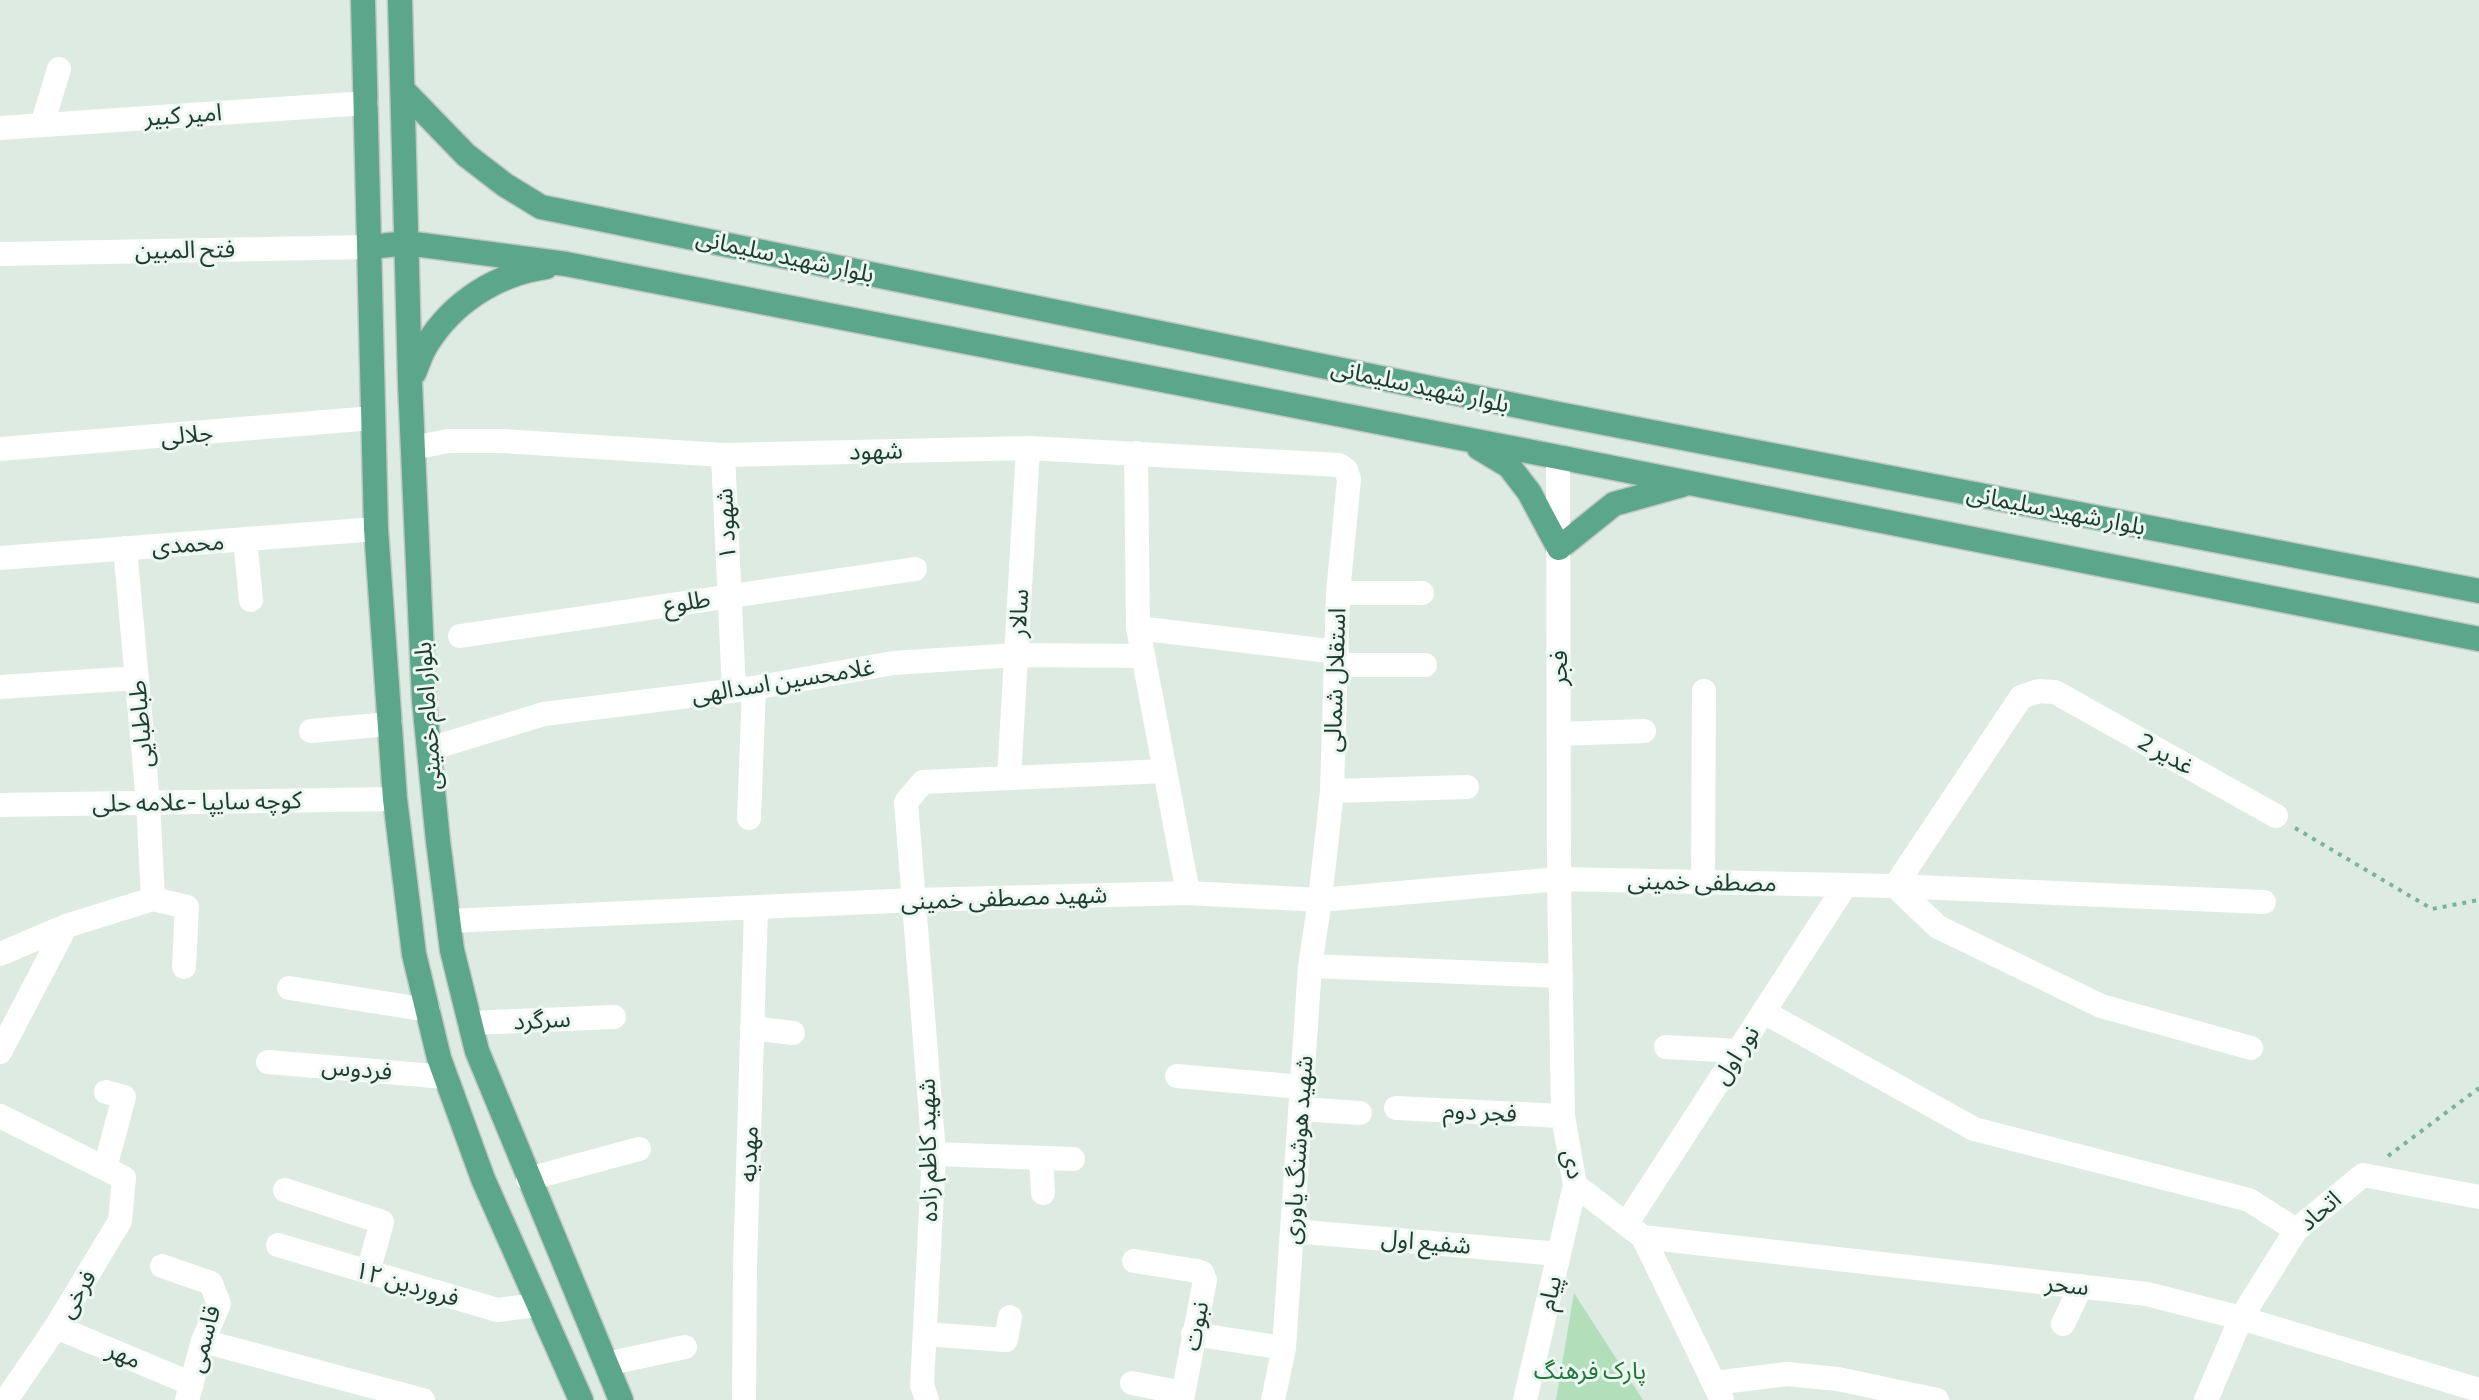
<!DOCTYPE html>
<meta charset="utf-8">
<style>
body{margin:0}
canvas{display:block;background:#ddebe3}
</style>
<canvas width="2479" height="1400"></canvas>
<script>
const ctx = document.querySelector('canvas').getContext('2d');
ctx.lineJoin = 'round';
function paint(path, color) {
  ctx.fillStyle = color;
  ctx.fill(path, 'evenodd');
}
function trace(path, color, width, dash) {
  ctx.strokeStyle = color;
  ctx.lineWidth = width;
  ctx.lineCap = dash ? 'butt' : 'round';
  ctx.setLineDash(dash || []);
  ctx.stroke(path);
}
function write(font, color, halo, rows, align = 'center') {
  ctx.font = font + ' Commissioner,"Noto Sans Arabic",sans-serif';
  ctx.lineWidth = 6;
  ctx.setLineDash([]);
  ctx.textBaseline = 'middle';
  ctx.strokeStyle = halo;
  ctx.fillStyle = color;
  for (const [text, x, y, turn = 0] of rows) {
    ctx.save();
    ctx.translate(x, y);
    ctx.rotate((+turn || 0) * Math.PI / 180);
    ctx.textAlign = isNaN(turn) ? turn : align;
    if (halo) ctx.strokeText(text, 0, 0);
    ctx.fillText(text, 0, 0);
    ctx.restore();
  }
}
paint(new Path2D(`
 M1574,1293l69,107h-87z`), '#b2dfb9');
const major = new Path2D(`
 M363,0l13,529 19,270 19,155 25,104 44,121 98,221
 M400,0l10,383 14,317 14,141 14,109 25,101 144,349
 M403,90l63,65 39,30 36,22 1017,207 921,177
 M370,247l37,-4 159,21 992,193 921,182
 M414,373c4,-9 7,-20 13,-29 26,-42 70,-70 119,-77
 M1479,448l30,18 20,26 30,56 55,-44 68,-19`);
trace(major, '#c0c8c5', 27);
trace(new Path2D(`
 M2295,828l137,81 47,-9
 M2388,1156l91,-68`), '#79b39a', 4, [4, 6]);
trace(new Path2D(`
 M42,125l17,-56
 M0,128l366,-25
 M0,254l370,-7
 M413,448l35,-7h54l221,14 305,-7 311,17 7,5 3,9 -11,114 -6,198 -12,109 -10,66 -26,382 -11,52
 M0,449l373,-31
 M1136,453l2,175 50,265
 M723,455l11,235
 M1558,457l1,422 4,237 12,69 68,52 79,163
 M245,539l6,61
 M125,548l23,254 5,97
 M0,558l376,-29
 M1338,593h84
 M1138,628l199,24
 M460,636l455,-67
 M1337,665h88
 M0,687l137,-9
 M311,731l79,-7
 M1559,734l85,-3
 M429,749l115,-35 210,-26 139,-25 123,-8 127,1
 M1009,778l19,-330
 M1332,791l135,-4
 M0,805l395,-6
 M749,818l5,-130
 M1703,881l1,-190
 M1895,886l126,-189 18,-6 16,1 221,124
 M1895,886l43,41 163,79 150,42
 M449,921l466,-21 273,-7 132,7 239,-21 336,7 369,16
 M0,954l66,-28 87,-27 34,8 -3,60
 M1310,966l251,10
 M289,988l139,22
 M1764,1012l210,117 275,71 47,30
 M470,1023l144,-6
 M752,1028l41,5
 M1666,1047l72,4
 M0,1052l66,-126
 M268,1062l178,15
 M1177,1076l125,11
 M1396,1108l167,8
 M1301,1109l59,4
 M0,1116l124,62 -4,43 -64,106 -50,73
 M934,1154l139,5
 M1041,1158l2,35
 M105,1168l19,-71 -18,-5
 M528,1179l111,-30
 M285,1190l97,32 -14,50
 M1627,1223l218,-337
 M1293,1231l266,23
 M1643,1237l504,57 94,24 238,72
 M278,1245l219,65 41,-5
 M1134,1261l63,10 5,2 3,7 -23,120
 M162,1266l49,17 8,21 -16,37 -16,59
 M2063,1324l18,-38
 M56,1327l136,57
 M925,1334l81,6 4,-23
 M1193,1334l91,14
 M203,1341l220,59
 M606,1364l79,-17
 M1132,1383l51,10
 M1714,1383l73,-9 51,5 99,21
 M744,1400l1,-134 11,-359
 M927,1400l-5,-15 12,-231 -28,-352 17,-20 242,-11
 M1525,1400l50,-215
 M2206,1400l35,-82 55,-88 67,-55 116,22`), '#fff', 24);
trace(major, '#5ca68b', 24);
write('24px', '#1d3c30', '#edf7f1', [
 ["امیر کبیر",183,115,-4],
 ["فتح المبین",185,250,-1],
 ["بلوار شهید سلیمانی",785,256,12],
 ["بلوار شهید سلیمانی",1420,386,12],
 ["جلالی",187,435,-5],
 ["شهود",876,451,-1],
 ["بلوار شهید سلیمانی",2056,510,11],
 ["شهود ۱",726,524,-93],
 ["محمدی",188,544,-4],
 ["طلوع",687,602,-8],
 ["سالار",1019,613,-87],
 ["فجر",1559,668,-90],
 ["استقلال شمالی",1335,680,-88],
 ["غلامحسین اسدالهی",783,681,-9],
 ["بلوار امام خمینی",428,716,-94],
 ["طباطبایی",141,724,-95],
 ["غدير 2",2166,754,29],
 ["کوچه سایپا -علامه حلی",197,802,-1],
 ["مصطفی خمینی",1702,882,1],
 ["شهید مصطفی خمینی",1004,898,-2],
 ["سرگرد",542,1020,-3],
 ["نور اول",1736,1055,-57],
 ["فردوس",357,1069,5],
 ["فجر دوم",1480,1112,3],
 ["شهید کاظم زاده",928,1150,-91],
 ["شهید هوشنگ یاوری",1298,1150,-86],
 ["مهدیه",749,1154,-88],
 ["دی",1573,1164,76],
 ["اتحاد",2320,1211,-41],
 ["شفیع اول",1426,1242,5],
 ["۱۲ فروردین",407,1284,16],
 ["سحر",2067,1285,6],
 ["پیام",1550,1293,-77],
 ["فرخی",77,1294,-59],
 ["نبوت",1196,1326,-79],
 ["قاسمی",204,1339,-75],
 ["مهر",124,1355,23]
]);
write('24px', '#22773a', '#edf7f1', [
 ["پارک فرهنگ",1590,1371]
]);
</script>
